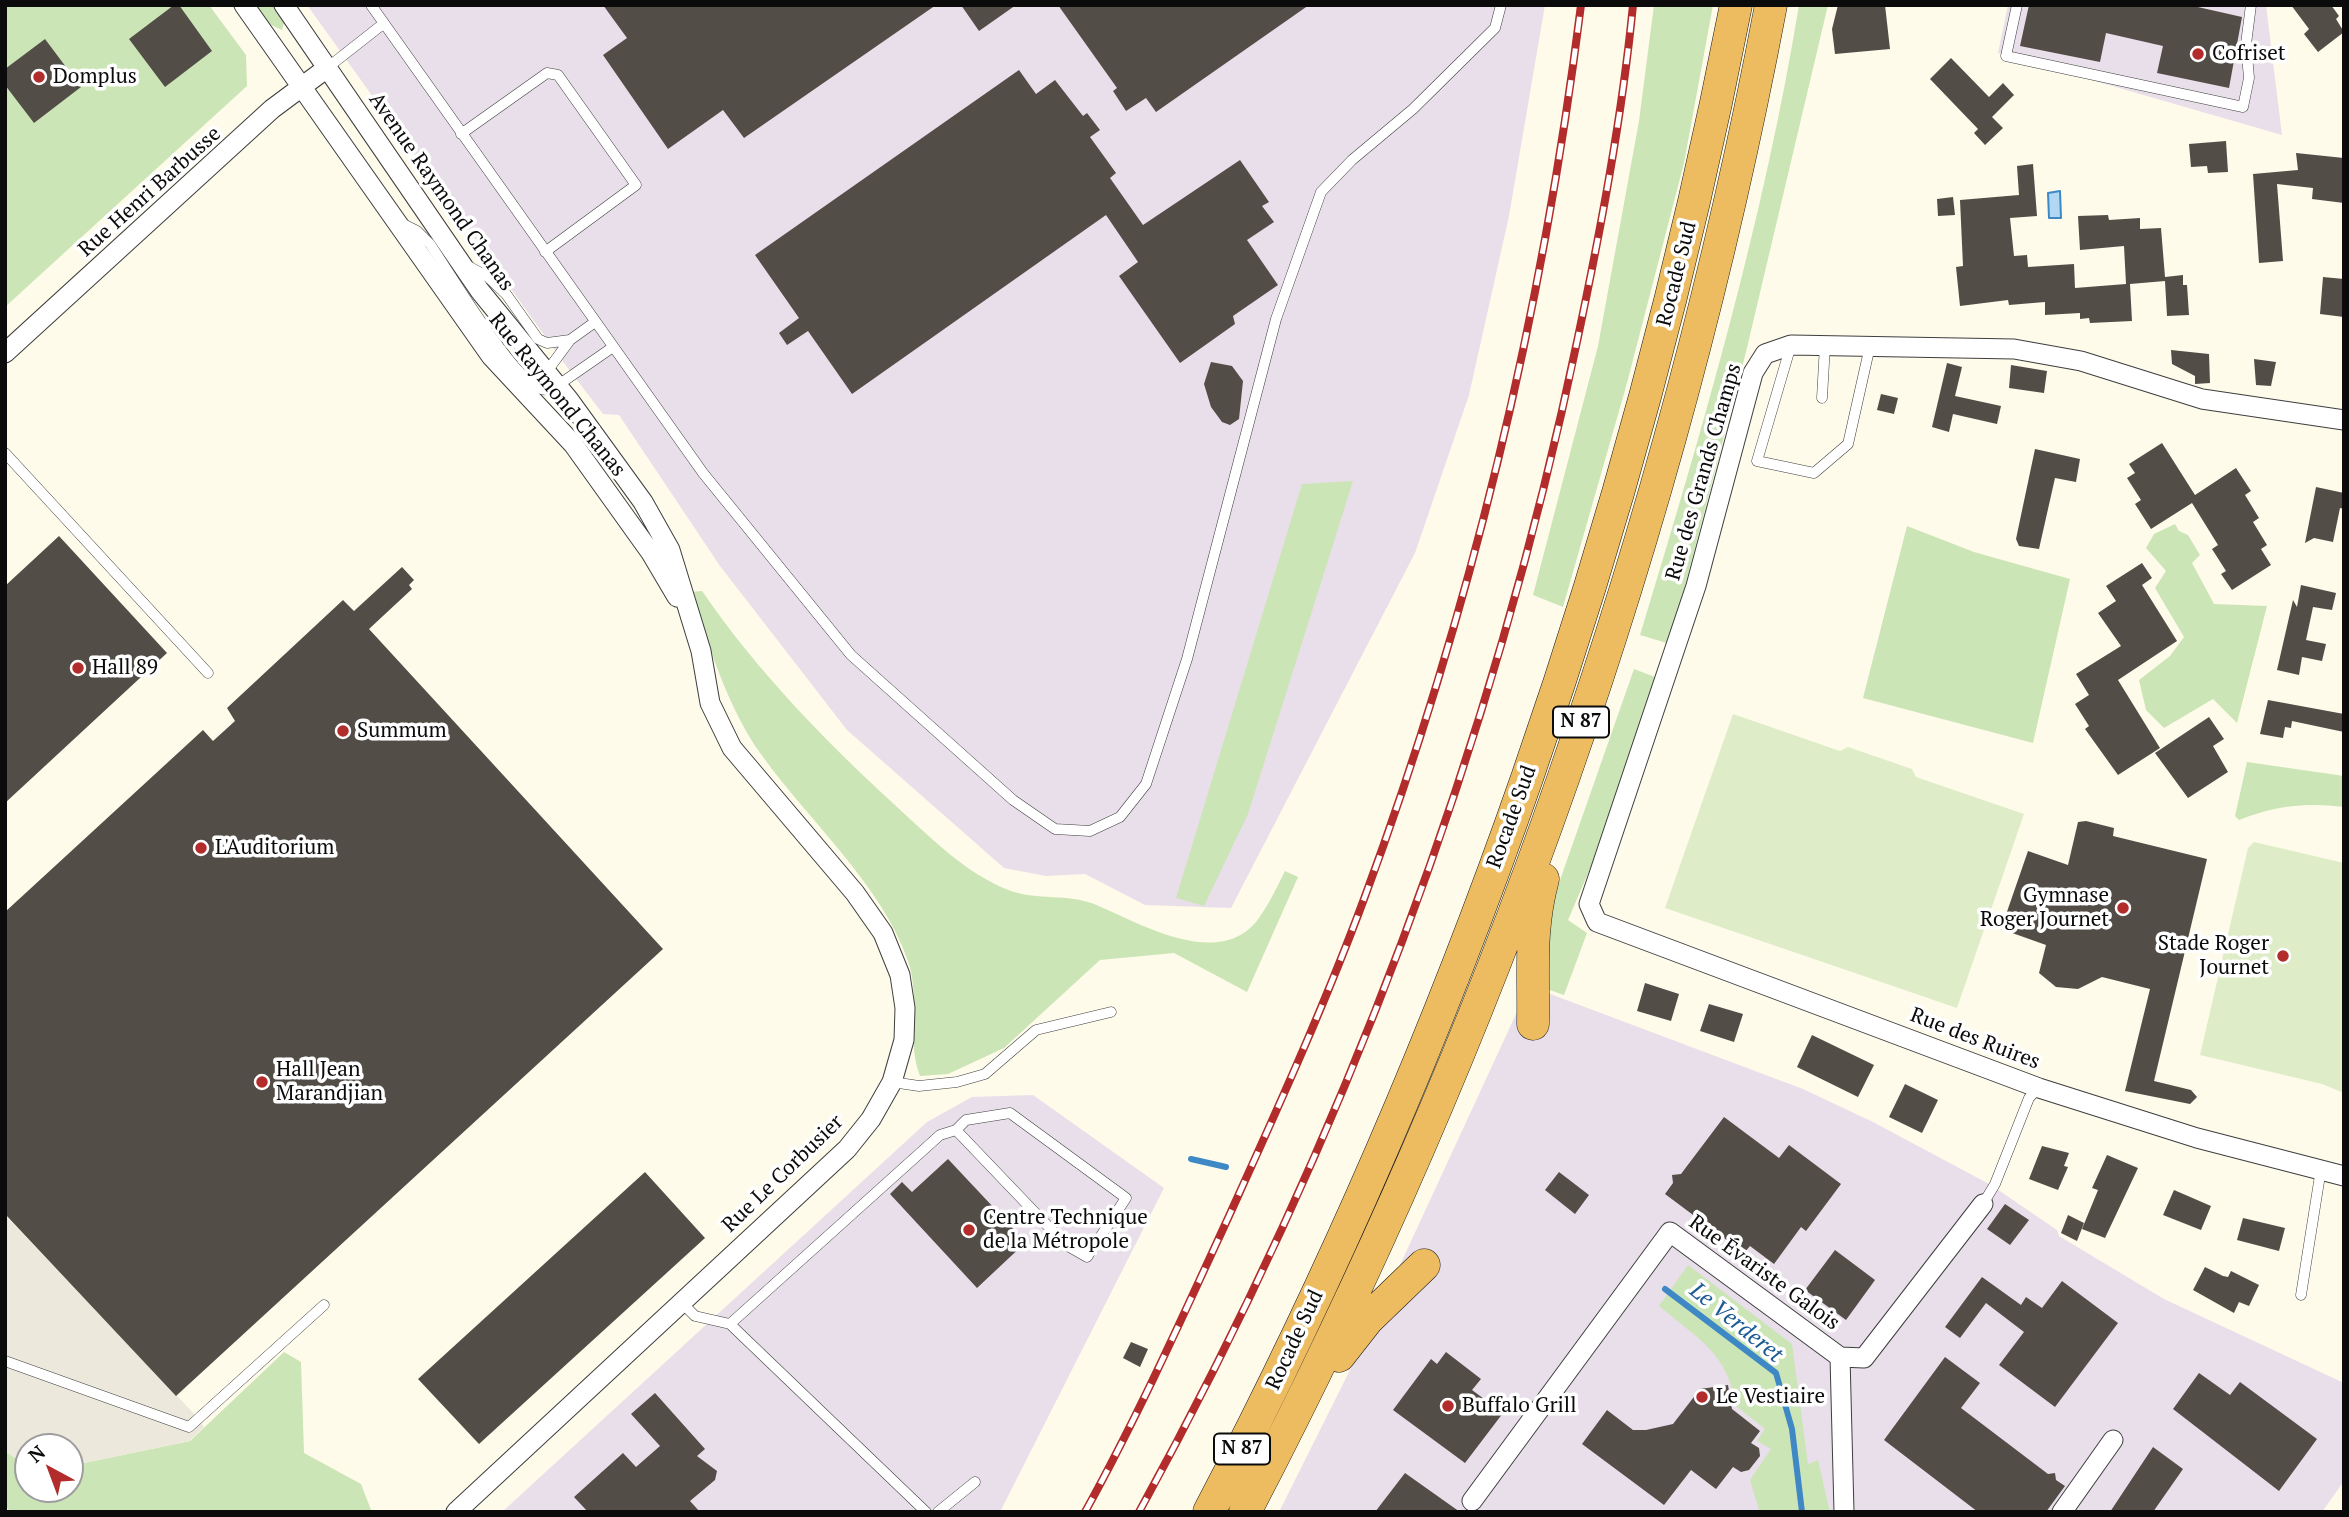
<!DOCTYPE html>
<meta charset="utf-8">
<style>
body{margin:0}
#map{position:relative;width:2349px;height:1517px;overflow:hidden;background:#fefbea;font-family:"PT Serif",serif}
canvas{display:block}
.frame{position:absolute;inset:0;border:7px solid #0b0b0b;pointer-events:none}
.north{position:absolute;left:14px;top:1433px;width:70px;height:70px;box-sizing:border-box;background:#fff;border:2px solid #9d9d9d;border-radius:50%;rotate:319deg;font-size:19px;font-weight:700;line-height:28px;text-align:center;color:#0b0b0b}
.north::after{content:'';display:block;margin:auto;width:24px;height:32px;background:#b22c2c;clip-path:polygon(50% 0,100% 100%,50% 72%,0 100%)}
</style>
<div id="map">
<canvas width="2349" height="1517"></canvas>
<div class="frame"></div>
<div class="north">N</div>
</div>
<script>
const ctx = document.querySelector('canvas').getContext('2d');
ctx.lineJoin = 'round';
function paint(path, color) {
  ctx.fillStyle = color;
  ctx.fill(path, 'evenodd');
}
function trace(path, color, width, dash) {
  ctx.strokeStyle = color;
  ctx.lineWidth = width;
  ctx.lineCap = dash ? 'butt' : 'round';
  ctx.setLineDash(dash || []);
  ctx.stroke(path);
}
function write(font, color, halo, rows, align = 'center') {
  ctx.font = font + ' "PT Serif",serif';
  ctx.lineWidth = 7;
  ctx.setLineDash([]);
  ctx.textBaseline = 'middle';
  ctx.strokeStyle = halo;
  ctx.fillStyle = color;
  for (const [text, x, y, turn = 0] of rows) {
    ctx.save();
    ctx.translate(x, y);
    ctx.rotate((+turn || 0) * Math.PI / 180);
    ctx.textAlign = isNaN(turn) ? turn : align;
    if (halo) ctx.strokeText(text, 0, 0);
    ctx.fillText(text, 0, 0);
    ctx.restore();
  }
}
paint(new Path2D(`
 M307,5h1238l-36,211 -40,179 -54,158 -184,355 -86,-3 -60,-31 -39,2 -42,-8 -157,-138 -127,-164 -101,-151 -16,-1 -36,-47z
 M2008,5h258l16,130 -284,-82z
 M1529,986l274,103 70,33 118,63 66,45 2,6 105,63 180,84v98l-22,31h-1043l90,-180z
 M1033,1095l131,93 -164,324h-498l425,-390 45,-25z`), '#e9dfea');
paint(new Path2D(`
 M5,5h204l37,50 1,31 -242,221z
 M256,5h17l11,18 -2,7 -13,-6z
 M1654,5h59l-29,158 -57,220 -64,224 -30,-12 65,-249 41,-225z
 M1799,5h29l-82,347 -76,292 -30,-9c63,-207 124,-416 159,-630z
 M1353,481l-105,333 -44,92 -28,-8 126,-414z
 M2175,524l4,7 9,4 12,20 -8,8 22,41 53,2 -30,117 -24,-24 -49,29 -18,-18 -7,-30 31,-24 14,-19 -29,-49 11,-17 -20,-23 8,-14z
 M1907,526l67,26 96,27 -37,164 -170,-45z
 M702,591c55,80 122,149 194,215 34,31 71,69 115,85 26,9 57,3 83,13 46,19 126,68 165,14 10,-14 18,-31 26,-47l13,6 -51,115 -73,-39 -74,7 -96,88 -56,26 -28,2c-14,-36 1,-78 -12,-115 -26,-76 -99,-140 -145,-204 -36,-49 -52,-108 -73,-165z
 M1634,669l21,8 -51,159 -36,84 19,13 -23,62 -23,-8 6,-86 12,-18z
 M2247,762l97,14v31c-38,-5 -71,-1 -105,13l-4,-4z
 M1688,1265l104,79 16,120 10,-4 12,52h-75l4,-2 -9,-30 21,-31 -14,-8 8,-12 -29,-23c-8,-53 -39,-68 -77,-100z
 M284,1352l17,10 3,91 57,31 10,26 4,2h-364l-6,-6v-55l23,16v22h42v-23l120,-25z`), '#cce5b6');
paint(new Path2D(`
 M1733,714l107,37 8,-4 64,22 4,8 108,37 -67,194 -292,-100z
 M2254,842l90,21v230l-22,-9 -122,-29 48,-207z`), '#deedc7');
paint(new Path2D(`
 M5,1215l193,203 6,9 -15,14 -119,25v-19h-42v20l-23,-16z`), '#ece8db');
const water = new Path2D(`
 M2060,191l1,27h-12l-1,-25z`);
paint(water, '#b1d7f2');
trace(water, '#3d88c5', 2);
trace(new Path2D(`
 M1191,1159l35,8
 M1665,1289l111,84 16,56 10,83`), '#3d88c5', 6);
paint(new Path2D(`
 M174,5h5l33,46 -47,36 -36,-48z
 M603,5h333l-192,133 -21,-28 -55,39 -65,-94 24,-17z
 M961,5h55l-37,26z
 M1058,5h251l-153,107 -10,-14 -20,13 -13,-20 4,-3z
 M1838,5h47l5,44 -55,5 -3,-25z
 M2029,5h160l53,12 -13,71 -72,-15 6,-27 -57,-13 -6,29 -80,-16z
 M2291,5h40l8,11 -3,3 8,13 -26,20 -14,-18 5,-5z
 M45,39l36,48 -47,36 -29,-38v-16z
 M1951,58l38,39 14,-14 11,12 -22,22 11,11 -18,17 -11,-12 4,-4 -48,-50z
 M1019,70l17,24 19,-14 28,36 4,-3 13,17 -10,7 26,36 -6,5 33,47 97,-65 29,42 -7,4 12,16 -27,18 31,45 -45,31 2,8 -55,39 -61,-87 19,-14 -32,-47 -254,179 -44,-63 -21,14 -8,-12 20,-15 -44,-63z
 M2226,141l2,31 -20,1 -1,-7 -16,1 -2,-23z
 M2296,153l48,5v45l-32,-4 1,-11 -36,-4 6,77 -24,2 -6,-89 45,-4z
 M2033,164l4,52 -27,2 4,38 13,-1 1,12 46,-3 1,24 51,-4 -2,-38 -44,4 -2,-34 30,-1 1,5 31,-2v11l21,-1 4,49 18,-2v10h4l2,30 -22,1 -2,-35 -35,3 2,37 -42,2 -1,-5 -9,1v-6l-35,2v-13l-36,3 -1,-5 -48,6 -4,-39 7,-1 -3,-66 59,-5 -2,-29z
 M1953,197l2,18 -17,1 -1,-17z
 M2323,277l21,2v38l-24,-3z
 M2171,350l38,4 1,29 -15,1v-8l-23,-12z
 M2254,359l22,3 -5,24 -15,-1z
 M1211,362l21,4 11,15 -4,38 -9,6 -8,-3 -11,-15 -7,-23z
 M1947,363l15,4 -7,29 46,10 -4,18 -44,-10 -4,18 -17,-5z
 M2011,365l36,6 -3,22 -35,-5z
 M1881,394l17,4 -4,16 -17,-4z
 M2162,443l33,52 41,-27 15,23 -6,4 14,23 -6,4 14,23 -6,4 10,16 -39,25 -11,-16 5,-3 -14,-22 6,-4 -26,-42 -41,26 -16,-25 6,-4 -14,-22 8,-5 -6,-9z
 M2035,449l45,10 -4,23 -21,-4 -16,71 -20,-3 -3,-7z
 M2316,487l28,6v16l-4,-1 -7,34 -19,-4 -9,5z
 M59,536l108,117 -162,150v-217z
 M2142,563l10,15 -10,7 35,56 -59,39 42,68 -42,27 -33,-46 4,-3 -14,-22 14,-9 -13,-21 45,-28 -23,-33 18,-12 -10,-15z
 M402,567l12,13 -5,5 3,4 -43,40 294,320 -487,447 -171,-182v-302l198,-182 10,11 22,-20 -8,-13 116,-108 11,11z
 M2301,585l35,8 -4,17 -19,-3 -7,33 20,4 -4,17 -20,-4 -3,18 -22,-5 16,-70 4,7z
 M2268,700l76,14v18l-52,-11 -1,7 -6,-1 -2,11 -23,-4z
 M2209,717l15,22 -11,7 15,26 -40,26 -33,-45z
 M2086,821l28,7 -1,8 94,23 -53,222 37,9 6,7 -7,7 -65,-13 25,-102 -48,-12 -24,12 -22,-2 -17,-14 7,-28 -45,-16 27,-78 40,14 10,-43z
 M1645,983l34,11 -8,27 -34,-10z
 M1709,1004l34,10 -9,28 -34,-11z
 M1812,1035l62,30 -16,32 -61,-30z
 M1905,1084l33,16 -16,33 -33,-16z
 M1724,1117l55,41 10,-13 52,39 -35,47 -5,-4 -27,37 -24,-18 -6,7 -79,-59 8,-11 -1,-8 9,-1z
 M2042,1146l27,7 -5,13 4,1 -10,23 -29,-11z
 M2107,1155l31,13 -33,70 -23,-9 16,-39 -6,-2z
 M948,1159l78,83 -49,46 -87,-94 12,-12 10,10z
 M645,1172l60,66 -226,206 -61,-65z
 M1559,1172l30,23 -14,19 -30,-24z
 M2174,1190l37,16 -10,24 -38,-15z
 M2005,1204l24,16 -19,25 -23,-16z
 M2068,1215l16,8 -7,18 -16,-8z
 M2243,1218l42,10 -6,23 -42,-11z
 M1835,1250l40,30 -29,40 -41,-30z
 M2205,1267l18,9 5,1 3,-6 28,14 -10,21 -10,-4 -5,11 -41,-23z
 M1982,1277l39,28 5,-8 16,11 20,-27 56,42 -63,84 -56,-42 25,-33 -38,-29 -26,35 -15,-11z
 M1131,1342l17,7 -8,18 -17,-9z
 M1446,1352l35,27 -9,11 31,23 -38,50 -72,-53 38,-51 6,5z
 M1945,1357l35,26 -19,25 87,66 7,-1 1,7 9,6 -19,26h-68l-94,-72z
 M2199,1373l31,22 10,-13 77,57 -38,52 -106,-82z
 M1728,1385l4,24 28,22 -9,12 8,5 1,8 -11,14 -8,2 -8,-5 -17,22 -25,-19 -27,35 -82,-61 25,-34 26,20h13l27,-6 27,-35z
 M655,1393l50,56 -8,7 20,15 -2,9 -25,21 10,11h-112l-14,-15 49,-44 13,14 24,-21 -29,-32z
 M2153,1447l30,22 -30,43h-43z
 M1405,1473l55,39h-85z`), '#534d48');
const service = new Path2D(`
 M371,5l332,468 148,182 162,145 42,29 35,2 30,-14 26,-33 41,-125 89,-340 45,-127 31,-32 61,-51 82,-81 6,-23
 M2017,5l-11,51 237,51 6,-29 -3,-34 5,-39
 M327,68l56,-44
 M461,134l86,-61 11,2 78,110 -91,67
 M403,224l14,7 13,13c22,33 76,123 106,143 5,3 9,3 15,3l62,-43
 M468,266l20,11 18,17 32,45 9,4 23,-3
 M1791,345l-34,116 57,12 34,-29 22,-98
 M545,374l25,-34 25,-18
 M1822,398l3,-53
 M5,453l203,220
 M892,1082l27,4 38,-4 28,-8 51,-44 75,-18
 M1983,1204l12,-20 34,-86 9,-10
 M2301,1295l20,-126
 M681,1302l14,14 35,8 210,-189 16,-5 110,115 21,12 39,-59 -116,-85 -44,7 -10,10
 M730,1324l196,188
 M5,1361l184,66 135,-122
 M938,1512l37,-30`);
const minor = new Path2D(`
 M244,5l247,351 82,88 78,109 26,44
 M284,5l196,286 89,109 74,102 27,48 31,101 9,52 22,45 123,145 28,40 17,42 5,33 -1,32 -12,42 -21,37 -24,30 -391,363
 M5,353l267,-244 55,-41
 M2344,420l-142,-21 -121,-38 -67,-12 -223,-4 -26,9 -12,19 -57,213 -107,318 8,18 442,166 158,50 147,38
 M1840,1357l24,1 119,-154
 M1472,1501l198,-269 170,125 4,155
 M2062,1512l51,-72`);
const trunk = new Path2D(`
 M1533,1024c1,-52 -4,-93 10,-145
 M1339,1356l29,-37 56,-54
 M1209,1512c248,-473 425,-984 527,-1507
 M1245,1512c247,-472 427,-984 526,-1507`);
trace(service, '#3e3e3e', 11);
trace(minor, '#3e3e3e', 21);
trace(trunk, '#1c1c1c', 33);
trace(service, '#fff', 10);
trace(minor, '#fff', 19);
trace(trunk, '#eebc60', 32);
const rail = new Path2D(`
 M1085,1512c53,-96 98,-196 144,-296 47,-104 95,-209 135,-317 107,-288 179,-589 217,-894
 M1139,1512c202,-368 354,-764 439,-1175 23,-109 44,-220 55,-332`);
trace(rail, '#b22c2c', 8);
trace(rail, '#fff', 5, [16]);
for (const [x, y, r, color] of [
 [2198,54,7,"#b22c2c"],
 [39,77,7,"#b22c2c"],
 [78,668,7,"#b22c2c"],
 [343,731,7,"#b22c2c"],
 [201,848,7,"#b22c2c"],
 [2123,908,7,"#b22c2c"],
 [2283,956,7,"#b22c2c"],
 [262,1082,7,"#b22c2c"],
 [969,1230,7,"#b22c2c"],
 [1702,1397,7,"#b22c2c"],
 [1448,1406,7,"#b22c2c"]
]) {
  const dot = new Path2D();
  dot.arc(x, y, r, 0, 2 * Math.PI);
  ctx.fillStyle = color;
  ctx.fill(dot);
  trace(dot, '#fff', 2.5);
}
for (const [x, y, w] of [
 [1581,722,56],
 [1242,1449,56]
]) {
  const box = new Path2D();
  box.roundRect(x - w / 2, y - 15.5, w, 31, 5);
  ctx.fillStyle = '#fff';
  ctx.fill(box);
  trace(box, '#0b0b0b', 2);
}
write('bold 19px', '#0b0b0b', null, [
 ["N 87",1581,722],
 ["N 87",1242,1449]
]);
write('21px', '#0b0b0b', '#fff', [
 ["Cofriset",2212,54],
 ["Domplus",53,77],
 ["Hall 89",92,668],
 ["Summum",357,731],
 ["L'Auditorium",215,848],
 ["Gymnase",2109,896,"right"],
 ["Roger Journet",2109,920,"right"],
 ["Stade Roger",2269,944,"right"],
 ["Journet",2269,968,"right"],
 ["Hall Jean",276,1070],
 ["Marandjian",276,1094],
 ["Centre Technique",983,1218],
 ["de la Métropole",983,1242],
 ["Le Vestiaire",1716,1397],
 ["Buffalo Grill",1462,1406]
], 'left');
write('21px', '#0b0b0b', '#fff', [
 ["Rue Henri Barbusse",150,192,-42],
 ["Avenue Raymond Chanas",441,192,55],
 ["Rocade Sud",1677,274,-76],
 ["Rue Raymond Chanas",557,395,51],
 ["Rue des Grands Champs",1704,472,-74],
 ["Rocade Sud",1512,817,-70],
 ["Rue des Ruires",1975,1039,21],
 ["Rue Le Corbusier",783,1174,-44],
 ["Rue Évariste Galois",1764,1273,36],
 ["Rocade Sud",1295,1340,-65]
]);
write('italic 23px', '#1c5a94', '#fff', [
 ["Le Verderet",1736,1323,39]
]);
</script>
